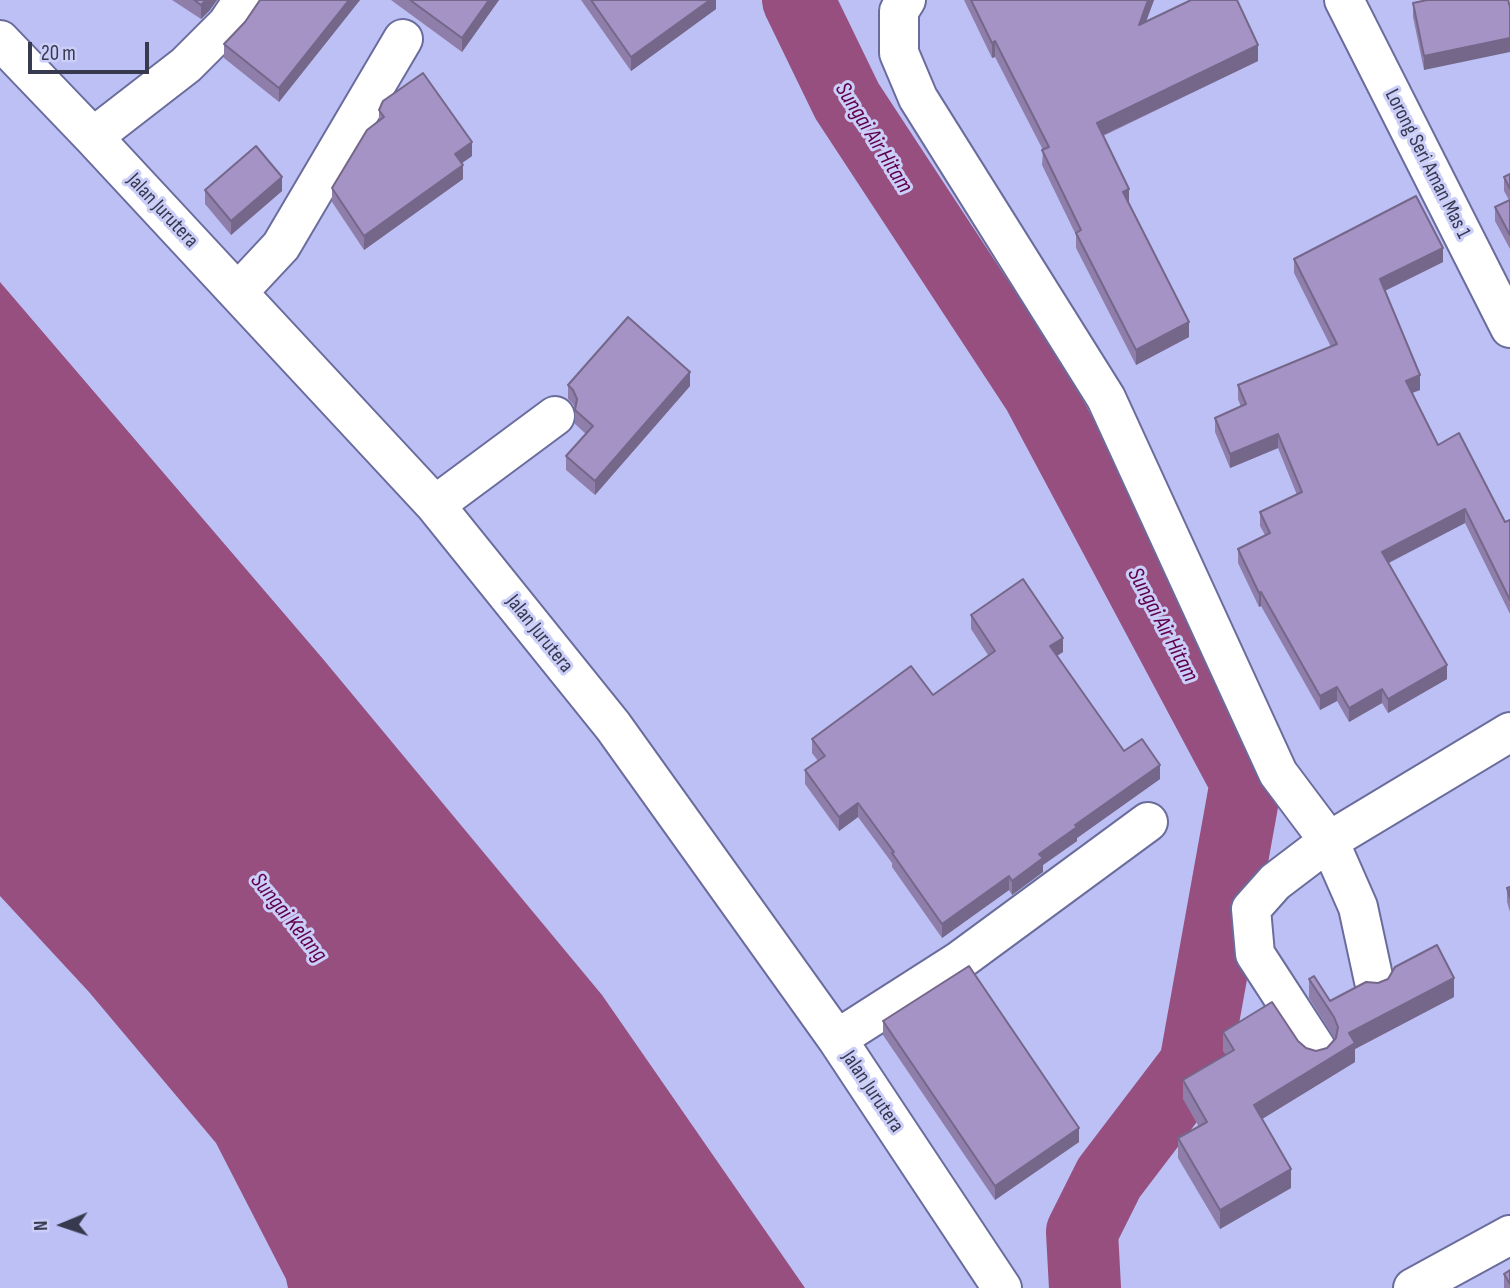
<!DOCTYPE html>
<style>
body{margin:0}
#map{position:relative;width:1510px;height:1288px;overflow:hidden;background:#bcc0f4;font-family:"Sofia Sans Condensed",sans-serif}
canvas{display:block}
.north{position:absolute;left:28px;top:1190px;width:70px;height:70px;-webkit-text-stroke:5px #cbcef8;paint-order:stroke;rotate:268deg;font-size:19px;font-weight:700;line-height:28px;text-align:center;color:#37394e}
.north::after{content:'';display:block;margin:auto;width:24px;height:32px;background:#37394e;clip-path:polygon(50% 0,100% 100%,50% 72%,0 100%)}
.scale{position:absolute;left:28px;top:42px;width:121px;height:32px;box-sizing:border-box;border:4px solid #37394e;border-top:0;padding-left:9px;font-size:21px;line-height:24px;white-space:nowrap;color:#37394e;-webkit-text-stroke:5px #cbcef8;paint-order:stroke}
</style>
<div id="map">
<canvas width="1510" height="1288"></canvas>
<div class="north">N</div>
<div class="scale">20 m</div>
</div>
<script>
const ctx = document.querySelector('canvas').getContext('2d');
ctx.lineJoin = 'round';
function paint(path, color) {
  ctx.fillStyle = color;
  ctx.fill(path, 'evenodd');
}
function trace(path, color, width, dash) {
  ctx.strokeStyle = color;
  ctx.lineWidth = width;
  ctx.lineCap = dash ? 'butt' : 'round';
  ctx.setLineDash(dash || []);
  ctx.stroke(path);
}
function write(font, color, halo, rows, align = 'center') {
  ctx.font = font + ' "Sofia Sans Condensed",sans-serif';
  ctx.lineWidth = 6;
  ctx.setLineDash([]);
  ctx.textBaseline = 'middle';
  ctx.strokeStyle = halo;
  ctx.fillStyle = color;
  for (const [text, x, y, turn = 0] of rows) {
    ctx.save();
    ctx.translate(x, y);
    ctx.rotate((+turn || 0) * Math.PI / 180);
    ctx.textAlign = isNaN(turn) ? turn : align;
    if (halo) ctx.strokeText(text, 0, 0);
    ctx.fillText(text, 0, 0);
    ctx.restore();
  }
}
paint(new Path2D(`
 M0,282l323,377 279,336 203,293h-517l-2,-9 -70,-136 -127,-151 -89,-96z`), '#964f7e');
trace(new Path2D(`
 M798,0l49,101 191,291 208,390 -51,283 -86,113 -27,54 3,56`), '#964f7e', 72);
const minor = new Path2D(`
 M906,0l-7,11v42l19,45 188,300 172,375 51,68 29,66 16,74
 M1344,0l166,328
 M0,40l93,97 342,368 178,221 224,313 165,249
 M93,137l93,-72 41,-41 16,-24
 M238,292l43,-46 122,-207
 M435,505l120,-89
 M837,1039l122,-78 189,-139
 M1316,1048l-61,-94 -4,-45 24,-27 54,-41 181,-109
 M1413,1288l97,-53`);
trace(minor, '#6a6c9c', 42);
trace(minor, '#fff', 38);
paint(new Path2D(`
 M172,0h45l-7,10 -9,9z
 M260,0h100l-81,102 -55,-44v-14l21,-22z
 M391,0h108l-37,52z
 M581,0h135v9l-85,62z
 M964,0h190l-8,22 112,39 -155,75 26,68 60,133 -53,28 -60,-117v-13l-34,-70 1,-15 -48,-93 -3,1z
 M1413,3l97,4 -86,63 -11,-53z
 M379,110l93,46 -10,7 1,16 -99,71 -32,-48v-14l47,-67z
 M1510,174v75l-15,-28v-14l14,-7 -5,-9v-14z
 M205,190l77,1 -51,44 -26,-31z
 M1294,259l149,3 -58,29 35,99 -8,3 26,52 67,77 5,-2v94l-45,-91 -76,40 58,116 -59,34 -6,-10 -33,19 -12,-21 -17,9 -59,-104 -2,1 -21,-44v-14l27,-14 -5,-9v-14l37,-17 -19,-47 -48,20 -15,-36v-14l26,-11 -3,-8v-14l93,-38 -37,-74z
 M568,385l122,1 -95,109 -29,-25v-14l20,-22 -11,-10v-15l-2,-5 -5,-5z
 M971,615l92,37 -6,4 67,95 36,28 -83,59v3l-34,24v7l-31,23 -3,-5 -67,48 -50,-71v-4l-34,-46 -19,14 -34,-47v-14l13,-9 -6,-8v-14l121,-44 55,-40 -17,-26z
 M1510,887v25l-3,-10v-14z
 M1309,979l21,22 124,-4 -99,52v13l-93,57 29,69 -71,41 -42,-71v-20l21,-11 -16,-28v-19l43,-25 -3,-4v-19l75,9 8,7 10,3 11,-3 8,-9 -26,-41z
 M883,1021l196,121 -84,58 -112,-165z
 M1510,1270v18h-6v-14z`), '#8f7ea9');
paint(new Path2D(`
 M206,0h11l-7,10 -9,9v-14z
 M349,0h11l-81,102v-14z
 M489,0h10l-37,52v-14z
 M710,0h6v9l-85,62v-14z
 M1148,0h6l-15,40v-15z
 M1510,38v14l-86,18v-14z
 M995,41v16l-3,1v-15z
 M1258,45v16l-161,77v-15z
 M472,142v14l-17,12v-14z
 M463,165v14l-99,71v-14z
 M282,177v14l-51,44v-14z
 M1129,189v16l-6,-13z
 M1443,248v14l-63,31v-14z
 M1189,322v15l-53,28v-15z
 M690,372v14l-95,109v-14z
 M1420,375v15l-14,5v-14z
 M1278,434v14l-48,20v-14z
 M1465,509v14l-83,43v-14z
 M1261,592v14l-2,1v-14z
 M1063,638v14l-13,8v-14z
 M1447,665v14l-59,34v-14z
 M1337,687v14l-17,9v-14z
 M1382,689v14l-33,19v-14z
 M1160,765v14l-83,59v3l-34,24v7l-31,23v-14l27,-27 36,-29z
 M858,803v14l-19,14v-14z
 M1009,876v14l-67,48v-14z
 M1454,978v19l-99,52v13l-101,62v-19l95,-72z
 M1079,1128v14l-84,58v-14z
 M1291,1169v19l-71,41v-19z`), '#74678a');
const building = new Path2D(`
 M194,0h12l-5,5z
 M260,0h89l-70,88 -55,-44 21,-22z
 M410,0h79l-27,38z
 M591,0h119l-79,57z
 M971,0h177l-9,25 52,-25h46l21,45 -161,78 32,66 -6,3 66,130 -53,28 -60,-117 5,-3 -39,-80 7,-3 -54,-106 -3,2z
 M1427,0h81l2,7v31l-86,18 -11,-53z
 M423,73l49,69 -17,12 8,11 -99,71 -32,-48 35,-58 17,-13 -5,-7 4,-9z
 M256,146l26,31 -51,44 -26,-31z
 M1510,174v15l-6,-12z
 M1416,196l27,52 -63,31 40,96 -14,6 32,64 21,-12 46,89 5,-2v80l-45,-91 -83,43 65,113 -59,34 -6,-10 -33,19 -12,-21 -17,9 -59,-104 -2,1 -21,-44 32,-16 -10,-21 42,-20 -24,-58 -48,20 -15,-36 31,-14 -8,-19 99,-41 -43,-85z
 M1510,200v35l-15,-28z
 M628,317l62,55 -95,109 -29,-25 27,-30 -18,-16 2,-11 -4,-9 -5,-5z
 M1023,579l40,59 -13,8 74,105 18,-12 18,26 -85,60 2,2 -38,27 4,4 -31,23 -3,-5 -67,48 -50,-71 2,-1 -36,-49 -19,14 -34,-47 20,-14 -13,-17 99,-73 22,29 62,-44 -24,-36z
 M1510,887v11l-3,-10z
 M1437,945l17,33 -105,55 6,10 -101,62 37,64 -71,41 -42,-72 29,-16 -24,-42 51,-30 -11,-18 49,-30 26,39 8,7 10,3 11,-3 9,-10 2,-11 -4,-10 -25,-38 5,-3 16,25 36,-19 12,1 10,-4 7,-12z
 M969,966l110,162 -84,58 -112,-165z
 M1510,1270v14l-6,-10z`);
paint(building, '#a693c5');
trace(building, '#74678a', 2);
write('21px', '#37394e', '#cbcef8', [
 ["Lorong Seri Aman Mas 1",1427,164,63],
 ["Jalan Jurutera",162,211,47],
 ["Jalan Jurutera",539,634,51],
 ["Jalan Jurutera",872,1092,56]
]);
write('italic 23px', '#5f0048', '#cbcef8', [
 ["Sungai Air Hitam",873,138,58],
 ["Sungai Air Hitam",1162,625,62],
 ["Sungai Kelang",288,918,51]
]);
</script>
